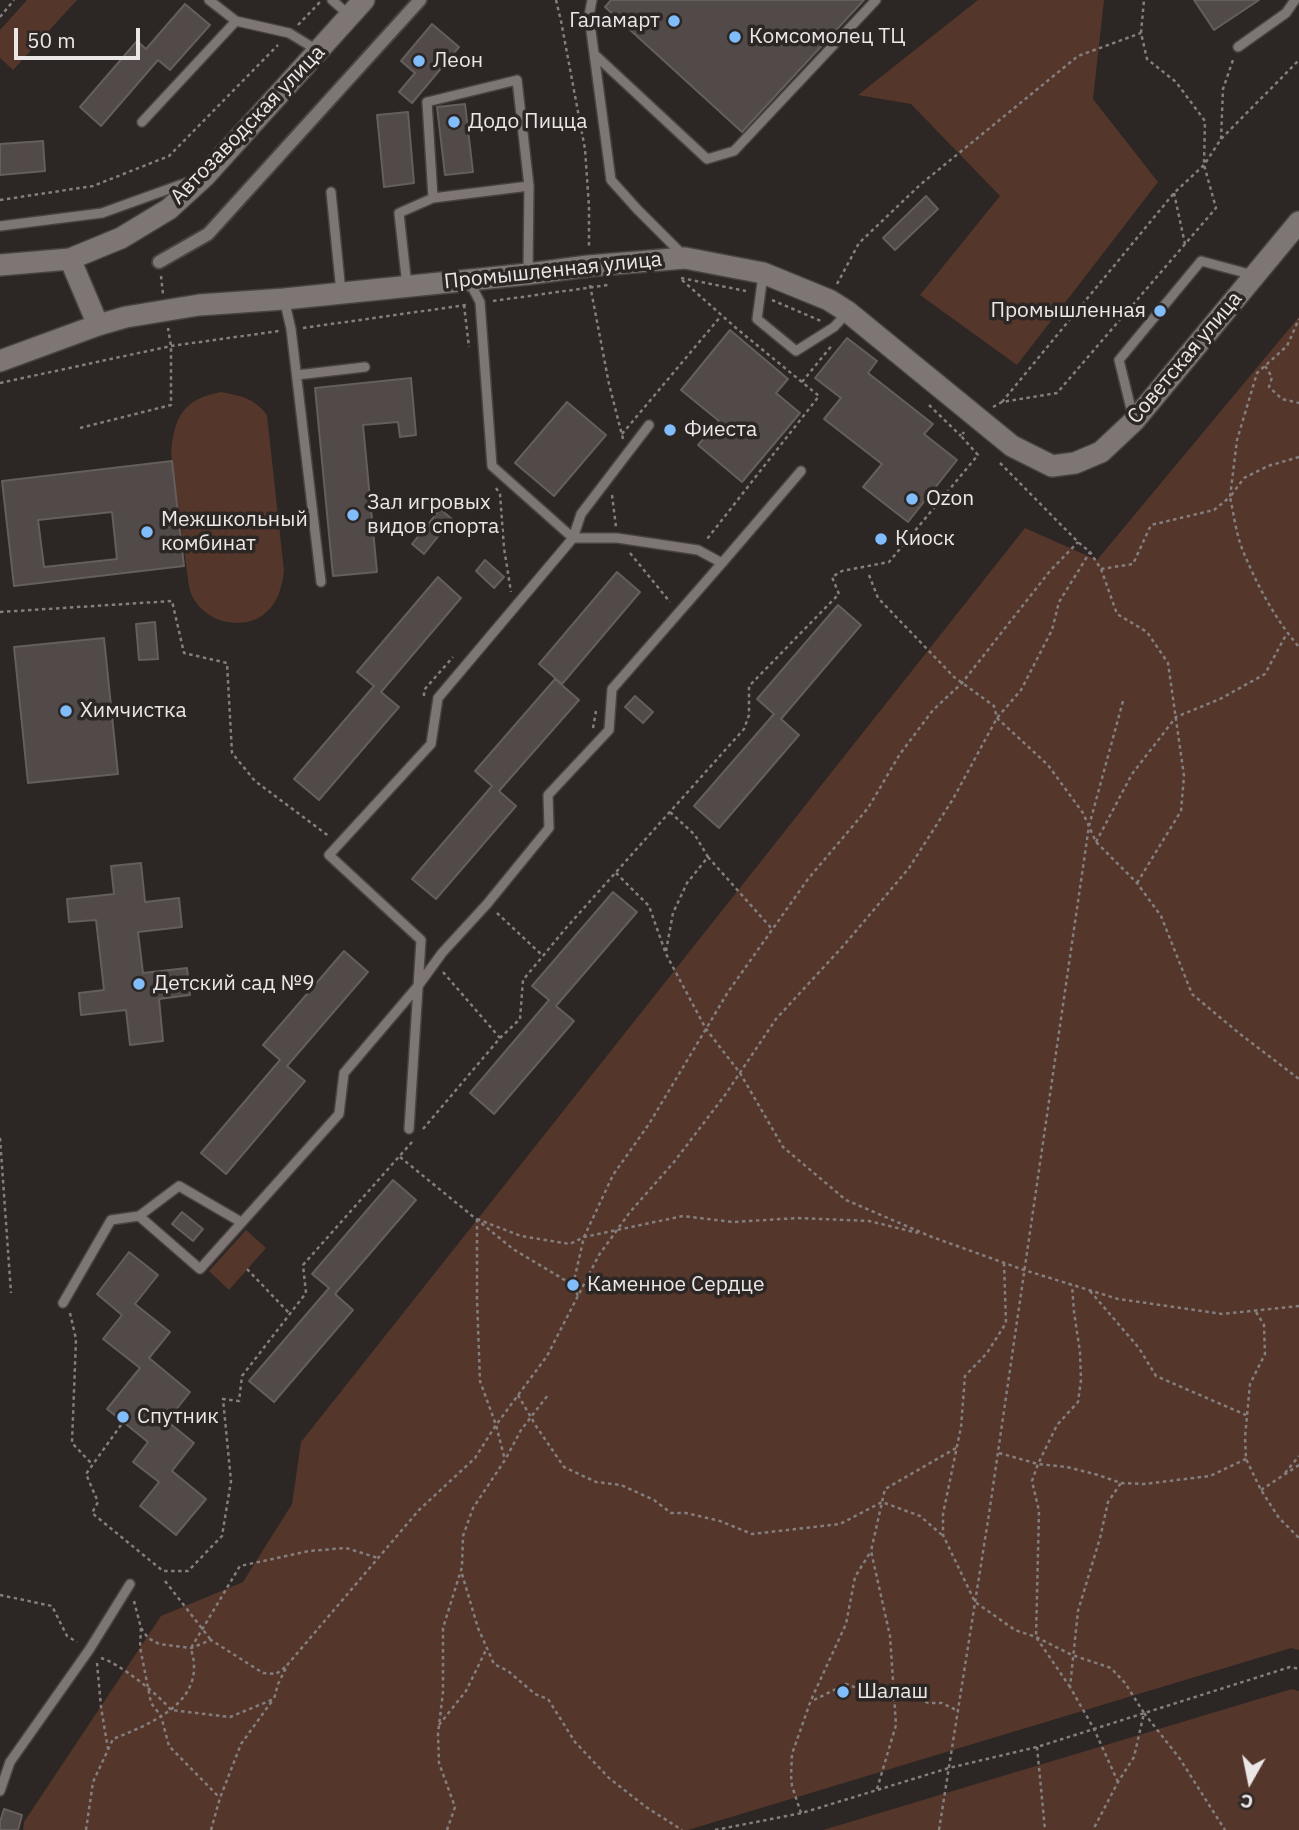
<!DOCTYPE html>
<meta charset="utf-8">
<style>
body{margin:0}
#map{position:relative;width:1299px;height:1830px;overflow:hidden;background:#2c2624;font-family:"IBM Plex Sans",sans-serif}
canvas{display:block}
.north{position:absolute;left:1215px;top:1746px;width:70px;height:70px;-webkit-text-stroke:5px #2c2624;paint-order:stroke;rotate:189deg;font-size:19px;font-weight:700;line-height:28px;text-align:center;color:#ebe7e6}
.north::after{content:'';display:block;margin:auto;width:24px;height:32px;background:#ebe7e6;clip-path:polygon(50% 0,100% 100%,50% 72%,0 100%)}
.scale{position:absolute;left:14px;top:28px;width:126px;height:32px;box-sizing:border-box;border:4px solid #ebe7e6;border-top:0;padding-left:9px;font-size:21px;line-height:24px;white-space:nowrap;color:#ebe7e6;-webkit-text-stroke:5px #2c2624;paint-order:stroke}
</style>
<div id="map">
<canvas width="1299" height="1830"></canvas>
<div class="north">С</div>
<div class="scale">50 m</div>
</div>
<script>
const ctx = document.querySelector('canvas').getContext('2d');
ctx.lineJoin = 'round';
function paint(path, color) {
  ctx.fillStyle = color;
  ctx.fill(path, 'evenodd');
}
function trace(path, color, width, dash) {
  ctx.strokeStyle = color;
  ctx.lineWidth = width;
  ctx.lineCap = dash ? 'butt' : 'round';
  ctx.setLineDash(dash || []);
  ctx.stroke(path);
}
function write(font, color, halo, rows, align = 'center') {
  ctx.font = font + ' "IBM Plex Sans",sans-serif';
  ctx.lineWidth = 7;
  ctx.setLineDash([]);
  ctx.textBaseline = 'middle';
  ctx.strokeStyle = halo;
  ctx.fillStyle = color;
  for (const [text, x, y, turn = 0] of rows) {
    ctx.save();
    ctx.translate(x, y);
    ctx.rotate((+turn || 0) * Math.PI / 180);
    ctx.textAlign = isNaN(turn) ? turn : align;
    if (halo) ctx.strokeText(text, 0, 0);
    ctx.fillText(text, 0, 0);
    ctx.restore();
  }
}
paint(new Path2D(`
 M27,0h50l-64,70 -13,-12v-28z
 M978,0h126l-11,99 65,83 -141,183 -97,-70 80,-99 -89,-92 -53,-9z
 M1299,317v1333l-8,-2 -603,182h-665l1,-8 137,-206 82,-34 49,-78 9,-62 724,-914 72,32z
 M221,392c21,4 33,6 46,23l17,156c-2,16 -6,33 -21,44 -21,15 -54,8 -68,-14 -3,-4 -5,-10 -6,-15l-18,-132c3,-37 12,-55 50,-62z
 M246,1230l20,18 -37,42 -20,-19z
 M1292,1689l7,2v139h-476z`), '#55362b');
const building = new Path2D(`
 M611,0h253l-122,132 -137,-125z
 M1194,0h65l-45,30z
 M185,4l25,21 -40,45 -12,-10 -57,66 -21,-19 57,-66 9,8z
 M432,24l27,23 -47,56 -13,-11 16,-19 -14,-12z
 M465,104l8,68 -28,3 -8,-68z
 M408,112l6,71 -30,4 -7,-72z
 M43,141l2,30 -45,4v-31z
 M926,196l12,13 -43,41 -12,-12z
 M730,330l58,49 -12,14 24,20 -58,69 -44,-37 21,-24 -38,-31z
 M847,338l30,23 -9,12 65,51 -9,10 33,26 -49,62 -45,-35 19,-23 -58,-45 17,-21 -26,-20z
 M411,378l5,57 -16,2 -2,-15 -35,3 14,147 -44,4 -18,-188z
 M567,402l39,33 -52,61 -39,-33z
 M172,461l12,105 -170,20 -12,-105zM112,512l5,47 -73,8 -6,-47z
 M440,509l12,10 -28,35 -12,-10z
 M485,560l19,17 -10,11 -18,-17z
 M617,572l23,20 -78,92 -23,-20z
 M438,577l23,21 -80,94 18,15 -80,93 -25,-21 80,-93 -17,-14z
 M838,605l23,20 -80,94 18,16 -80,93 -25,-22 80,-92 -17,-15z
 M155,622l3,37 -19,1 -3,-36z
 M104,638l14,136 -90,9 -14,-136z
 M555,679l24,21 -80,91 17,15 -80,93 -24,-20 80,-93 -17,-15z
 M635,696l18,16 -10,11 -18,-16z
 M141,863l4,39 34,-4 3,29 -44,5 5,41 44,-5 3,27 -31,4 4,42 -33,4 -4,-35 -45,5 -2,-22 25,-3 -8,-70 -27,2 -2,-23 47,-5 -3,-28z
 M613,892l24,20 -81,94 18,15 -80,93 -24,-21 79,-93 -17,-14z
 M344,951l24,21 -81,94 18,15 -79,93 -25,-21 79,-93 -17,-15z
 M393,1180l23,20 -81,94 18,16 -79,92 -25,-21 80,-93 -17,-14z
 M182,1212l21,17 -10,12 -21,-17z
 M129,1252l29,23 -23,29 35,28 -21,26 41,34 -23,29 27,22 -22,28 34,28 -30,36 -36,-29 19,-24 -26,-20 15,-20 -41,-33 33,-41 -37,-29 19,-24 -25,-21z
 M4,1809l18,6 -4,15h-18v-8z`);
paint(building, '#514a48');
trace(building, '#645e5c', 2);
const service = new Path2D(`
 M209,0l27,21 53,12 28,17
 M332,0l17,15
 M592,0l-3,16 22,164 26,29 46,46
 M1238,47l48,-34 9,-13
 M594,54l113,105 27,-8 142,-151
 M142,122l94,-101
 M331,192l10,100
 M0,226l102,-13 89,-32
 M528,272l1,-86
 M763,275l-6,44 39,32 38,-24 14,-15
 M407,286l-8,-73 34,-15 96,-12 -12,-106 -90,22 6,96
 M284,299l7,30 30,253
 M297,375l68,-8
 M1133,417l-14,-57 82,-99 52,14
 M722,563l79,-92
 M409,1129l12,-189 -92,-85 102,-111 7,-46 135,-160 -81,-72 -12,-164 -11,-21
 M139,1216l40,-30 62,36
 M63,1303l48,-83 28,-4 61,53 139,-155 5,-41 74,-87 24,-33 45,-49 62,-76 -1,-33 61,-65 3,-41 110,-126 -24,-13 -81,-12h-44l8,-24 68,-89
 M0,1791l10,-29 79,-112 41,-66`);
const pedestrian = new Path2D(`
 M159,262l49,-28 212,-234`);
const tertiary = new Path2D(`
 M70,259l28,66
 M0,265l70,-6 51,-21 48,-29 36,-33 159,-176
 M0,361l98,-36 28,-8 73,-12 85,-6 244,-25 60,-8 97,-8 78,15 66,27 19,12 164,134 40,20 23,-3 26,-11 33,-31 165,-199`);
trace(service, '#484342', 12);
trace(pedestrian, '#484342', 16);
trace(tertiary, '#484342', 24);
trace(new Path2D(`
 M556,0l5,21 24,128 4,58v40
 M0,17l14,-17
 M298,25l22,-23
 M1221,139l2,-50 11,-32
 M1174,193l11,51
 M0,200l93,-14 76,-30 109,-111
 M161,276l2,18
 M681,278l65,13
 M682,280l54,48 83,68 -112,143
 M837,284l22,-41 62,-59 157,-128 63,-23
 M590,285l19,99 14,55
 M772,300l49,21
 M493,301l115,-16
 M464,305l5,42
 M303,328l163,-23
 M1265,366l7,11 -3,10 13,12 17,4
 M802,382l31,-38
 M0,383l171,-37 108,-15
 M1002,402l172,-209 30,-28 17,-26 78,-79
 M929,405l32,31
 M993,407l9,-5 55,-9 159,-185 -12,-43 1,-44 -29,-39 -29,-23 -6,-26 3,-33
 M80,428l91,-23v-59l-3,-18
 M622,434l99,-118
 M1299,457l-31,9 -24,12 -14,19c4,18 6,37 13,54 14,34 32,68 56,96
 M1000,463l78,79 12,10 11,17 16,45 30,18 21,31 16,113 -3,35 -44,72
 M496,488l4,6 4,54 7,44
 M612,495l4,32
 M630,553l40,49
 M1101,569l32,-5 18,-39 63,-15 16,-13 7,-57 20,-67 30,-27 12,-27
 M869,575l9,23 76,79 40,29 3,12 51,47 35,48 13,29 41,41 24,33 31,78 48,40 59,45
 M0,612l172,-11 12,52 43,10 5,90 23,28 75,56
 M424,696v-6l29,-33
 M593,728l3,-17
 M1096,842l36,-68 44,-57 44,-18 45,-25 22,-41
 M708,857l64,72
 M616,873l33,33 17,48 40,75 34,44 43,74 63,53 86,37 92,33 94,29 104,15 77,-8
 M497,913l46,43
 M666,951l7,-38 14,-30 21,-26 -13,-22 -25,-23
 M443,972l57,66
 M423,1129l77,-91 20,-19 3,-39 43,-52 178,-199 5,-14v-29l90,-92 -7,-17 10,-6 47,-9 89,-107 -17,-19 3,-4
 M0,1138l11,155
 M400,1157l113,92 60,36 5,11
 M477,1219l44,17 49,8 14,-7 99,-21 50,6 65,-4 71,3 49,12
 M477,1219v80l3,82 16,44 9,35
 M1004,1263l2,60 -19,30 -22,23 -4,51 -18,87v21l32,67 40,28 21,7 36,18 39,13 14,15 19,30 -10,44 -16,25 -25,48
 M247,1269l43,45
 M573,1285l11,-48 29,-62 36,-51 79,-132 80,-113 60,-71 32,-54 33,-44 29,-27 88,-112 28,-29
 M1090,1291l49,57 17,28 90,39
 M1256,1312l8,13 1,29 -15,30 -5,53 1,22 15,31 18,28 20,20
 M70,1313l6,26 -4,104 20,21
 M518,1395l18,31 28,41 32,15 25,3 33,15 17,13h15l34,8 32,13 88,-10 42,-22 38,14 22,19
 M121,1425l-35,49 12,28 -6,11 71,58h25l34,-35 9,-55 -8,-82 16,2 3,-25 64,-83 -3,-28 109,-123
 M999,1453l39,11 29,3 31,8 23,8 23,1 66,-8 36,-17
 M1285,1473l14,-17
 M1261,1490l38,-25
 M462,1574l16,54 16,36 14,7 27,23 13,5 27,43 34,36 37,29 36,23
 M165,1581l46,59
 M0,1595l52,11 15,30 10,6
 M134,1601l7,27 -1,19 11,56 10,13 8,30 51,52
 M141,1628l7,10 11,6 32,4 20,-8 52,33 13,1 12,-9
 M101,1658c18,5 58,37 70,52l59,7 44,-18 4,-15 10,-20 131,-154 56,-52 21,-33 51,-69 52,-101 31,-43 44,-50 51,-67 51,-76 69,-75 64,-76 44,-69 44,-81 24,-28 31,-60 7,-28 31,-50
 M97,1663l4,44 7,42
 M1070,1687l-34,-50 3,-126 -7,-30 6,-17 19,-39 21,-23 3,-22 -1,-28 -6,-40 -2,-27
 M814,1700l32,-16 14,5 34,-1 11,3 23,12h14l16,8
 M1144,1713l36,46 45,71
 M439,1725l27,-34 21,-43
 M1037,1747l8,83
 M1118,1782l-24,-53 -24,-42 8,-76 22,-73 8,-36 13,-19
 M877,1789l19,-64 -6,-89 -19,-85 14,-62 71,-41
 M801,1813l-9,-27 -1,-10 1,-22 19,-54 35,-76 9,-47 16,-26
 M86,1830l7,-48 20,-43c32,-13 83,-32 81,-74 0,-6 -2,-11 -3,-17l49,-82 69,-15 37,-3 32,10
 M211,1830l9,-32 21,-54 31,-43
 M447,1830l8,-23 -16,-44 -1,-29 5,-42v-64l19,-61 1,-31 10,-28 32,-48 16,-30 27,-35
 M715,1830l87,-17 147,-45 88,-21 253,-80 9,2
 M939,1830l50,-316 100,-688 34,-125`), '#847f7e', 2.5, [3.5, 3.5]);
trace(service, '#7d7674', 9);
trace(pedestrian, '#7d7674', 12);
trace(tertiary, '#7d7674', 21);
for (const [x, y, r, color] of [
 [674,21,7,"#80bdfa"],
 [735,37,7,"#80bdfa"],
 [419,61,7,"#80bdfa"],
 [454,122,7,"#80bdfa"],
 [1160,311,7,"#80bdfa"],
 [670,430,7,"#80bdfa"],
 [912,499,7,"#80bdfa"],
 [353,515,7,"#80bdfa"],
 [147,532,7,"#80bdfa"],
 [881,539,7,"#80bdfa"],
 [66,711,7,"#80bdfa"],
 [139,984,7,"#80bdfa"],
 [573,1285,7,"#80bdfa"],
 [123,1417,7,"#80bdfa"],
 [843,1692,7,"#80bdfa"]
]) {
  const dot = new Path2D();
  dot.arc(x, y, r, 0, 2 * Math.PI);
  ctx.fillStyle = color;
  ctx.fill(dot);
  trace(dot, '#2c2624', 2.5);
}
write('21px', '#ebe7e6', '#2c2624', [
 ["Галамарт",660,21,"right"],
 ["Комсомолец ТЦ",749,37],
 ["Леон",433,61],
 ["Додо Пицца",468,122],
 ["Промышленная",1146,311,"right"],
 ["Фиеста",684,430],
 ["Ozon",926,499],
 ["Зал игровых",367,503],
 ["видов спорта",367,527],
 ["Межшкольный",161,520],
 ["комбинат",161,544],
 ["Киоск",895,539],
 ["Химчистка",80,711],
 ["Детский сад №9",153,984],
 ["Каменное Сердце",587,1285],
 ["Спутник",137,1417],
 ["Шалаш",857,1692]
], 'left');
write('21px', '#ebe7e6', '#2c2624', [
 ["Автозаводская улица",248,125,-46],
 ["Промышленная улица",553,271,-6],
 ["Советская улица",1185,358,-50]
]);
</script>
